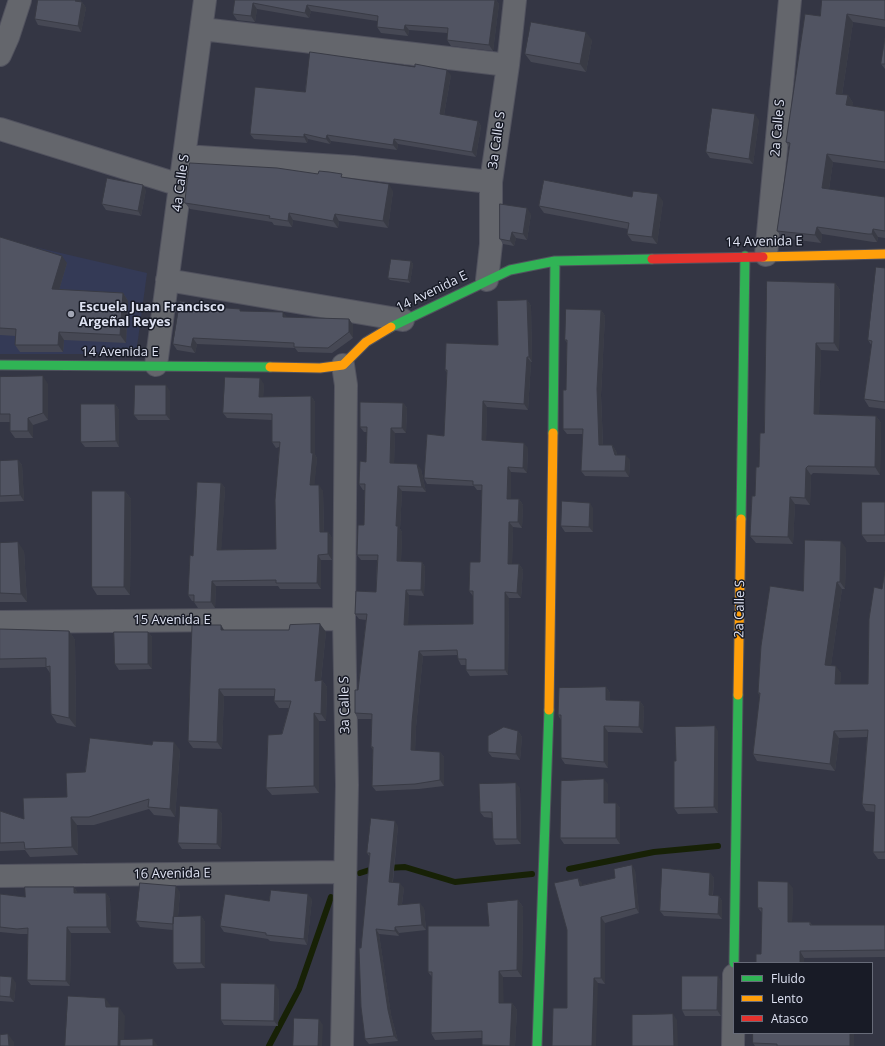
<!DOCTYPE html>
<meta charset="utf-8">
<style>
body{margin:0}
#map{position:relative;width:885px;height:1046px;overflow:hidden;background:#343644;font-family:"Open Sans",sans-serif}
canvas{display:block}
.legend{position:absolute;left:733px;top:962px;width:140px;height:72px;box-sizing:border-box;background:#181b26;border:1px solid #676b78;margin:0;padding:5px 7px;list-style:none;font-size:12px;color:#dee2f2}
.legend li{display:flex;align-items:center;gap:8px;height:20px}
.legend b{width:20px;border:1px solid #676b78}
</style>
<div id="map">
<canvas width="885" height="1046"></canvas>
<ul class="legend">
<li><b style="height:5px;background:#30b455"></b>Fluido</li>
<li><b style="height:5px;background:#ff9f0a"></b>Lento</li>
<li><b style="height:5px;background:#e5322d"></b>Atasco</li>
</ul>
</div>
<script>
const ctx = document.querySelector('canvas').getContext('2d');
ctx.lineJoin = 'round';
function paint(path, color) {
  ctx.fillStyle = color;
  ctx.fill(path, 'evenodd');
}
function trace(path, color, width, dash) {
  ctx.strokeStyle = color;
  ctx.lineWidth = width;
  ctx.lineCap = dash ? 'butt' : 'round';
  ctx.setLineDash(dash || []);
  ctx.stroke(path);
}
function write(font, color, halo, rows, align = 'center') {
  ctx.font = font + ' "Open Sans",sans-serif';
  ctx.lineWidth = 3;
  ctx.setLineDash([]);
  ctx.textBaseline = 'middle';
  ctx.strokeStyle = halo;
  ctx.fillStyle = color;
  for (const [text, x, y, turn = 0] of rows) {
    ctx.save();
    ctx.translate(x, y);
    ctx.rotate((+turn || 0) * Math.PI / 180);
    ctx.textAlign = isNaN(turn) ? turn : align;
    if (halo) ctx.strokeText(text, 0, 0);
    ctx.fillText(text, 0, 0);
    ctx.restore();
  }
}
paint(new Path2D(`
 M0,239l147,34 -11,81h-136z`), '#343a56');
trace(new Path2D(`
 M388,868l17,-1 50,15 77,-8
 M569,869l85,-17 64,-6
 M360,873l16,-5
 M269,1046l30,-57 32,-92`), '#172106', 6);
const street = new Path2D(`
 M202,29l306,36
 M0,55l8,-18 12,-37
 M0,129l180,56
 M184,156l169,11 138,15
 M766,255l24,-255
 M167,280l236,40
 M487,280l4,-36v-62l17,-117 7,-65
 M156,365l49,-365
 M0,622l344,-3
 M0,876l344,-4
 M342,1046l5,-261 -3,-166 2,-234 -3,-20
 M733,1046l1,-71`);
const fast = new Path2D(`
 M391,327l119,-57 45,-9 97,-2
 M0,365l270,2
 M553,433l2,-172
 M741,519l4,-263
 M734,963l4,-268
 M537,1046l12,-336`);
const slow = new Path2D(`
 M763,257l122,-3
 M270,367l50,1 23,-3 23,-23 25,-15
 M738,695l3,-176
 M549,710l4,-277`);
const jam = new Path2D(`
 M652,259l111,-2`);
trace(street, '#51525e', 24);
trace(fast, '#51525e', 11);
trace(slow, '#51525e', 11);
trace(jam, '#51525e', 11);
trace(street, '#64666c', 22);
trace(fast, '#30b455', 9);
trace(slow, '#ff9f0a', 9);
trace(jam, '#e5322d', 9);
paint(new Path2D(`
 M38,0h43l-1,2h2l4,6 -5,24 -43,-7 -3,-6z
 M235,0h261l3,4 -6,47 -42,-5 -4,-6v-7l-38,-3 -1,6 -27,-3 -4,-6v-6l-66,-10 -2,7 -52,-9 -2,13 -18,-2 -4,-6z
 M885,0v27l-32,-5 -11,73h6l5,8 -1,3 33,5v58l-52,-7 -4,27 56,8v41l-7,-1 -1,5h-4l-51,-8 -1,9 -38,-5 -6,-7 12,-84 -3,-5 34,-126z
 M885,38v31l-4,-5z
 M592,40l-6,32 -55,-10 -6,-8z
 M451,75l-7,40 34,6 3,5 -5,31 -78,-13 -1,6 -66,-9 -1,3 -22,-5 -1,4 -53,-4 -4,-5 55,-42z
 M759,120l-6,44 -43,-6 -4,-6z
 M344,178l49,13 -5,37 -49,-7 -1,7 -45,-8 -1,7 -18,-2 -2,-3 -82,-13 -5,-6z
 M146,190l-5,26 -35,-6 -4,-6z
 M663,201l-6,43 -25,-3 -5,-7 1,-5 -84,-16 -5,-7z
 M531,214l-4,26 -11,-2 -2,8 -11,-2 -3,-5z
 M0,237l67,26 -8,27 64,3 5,8 -2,42 -62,-3 -1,12h-43l-5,-7 1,-9 -16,-1z
 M411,261l2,3 -3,19 -20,-3 -2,-2z
 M885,268v141l-16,-2 -5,-8 8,-53 -4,-6z
 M835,283l5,7 -1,61 -18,-1 -2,64 57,2 5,7 -1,52 -67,-2 -2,2 -1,30 -15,-1 -2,40 -37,-1 -6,-7 14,-103z
 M527,300l4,6 1,56h-1l-3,48 -41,-3 -1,34 42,7 -1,25 -16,-1v27h8l4,6 -1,23 -9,-1 -1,37h7l4,6 -2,28h-12l-1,77 -38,1 -4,-6v-5h-5l-3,-6v-4l-35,1 -7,71 -1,24 25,1 4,5v29l-25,3 -43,2 -4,-5 1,-36 -2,-3 1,-28h-14l-3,-6 3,-23 8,-70 -7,-1 -4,-5 21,-22 1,-32h-16l-4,-5 7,-30 1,-35h-2l-4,-6 7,-22 1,-30h-3l-4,-5 43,-24 4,5 -1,25h-11l-1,30 27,6 5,23 -24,-1 -2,38 2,3 -1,29 21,1 3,5 -1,29 -15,-1 -1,30 65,-1v-28l-4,-5 11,-29 2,-72h-5l-3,-4 -47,-2 -3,-6 20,-42 3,-63 -2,-3 53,-25z
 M213,307l74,10 62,2 4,6v13l-21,15 -34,-1 -3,-4 -98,-4 -2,9 -18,-3 -4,-6z
 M601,310l4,6 -4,79 2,50h9l4,6 1,4 13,5 -1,17 -44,-1 -4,-5 2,-37h-16l-4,-5 3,-39 1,-47 -2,-3z
 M0,377l48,7v36l-15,5v13h-18l-5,-7v-9h-10z
 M264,384l-1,13 48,-1 4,6v53l2,3 -3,27 9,6 1,41h4l4,6v22h-11v29h-41l-2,-3h-62l-1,22h-17l-4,-6v-1h-2l-4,-6 5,-39 28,-73 4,5 -4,62 55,-1 3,-102 -3,1 -4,-6v-22l-45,-2 -4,-5z
 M170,391v29h-32l-4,-5z
 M115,404l4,6v37h-34l-4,-5z
 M18,460l4,5 2,36 -24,1v-41z
 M125,491l6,8 -1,96h-33l-5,-8z
 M885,502v40h-18l-5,-7z
 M593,508v24h-28l-4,-6z
 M0,543l24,8 3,51h-27z
 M846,548l-1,41h-3l-11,76 10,8 -1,11h28l17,-113v288h-7l-5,-7 2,-40 -9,-1 -4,-7 5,-67 -28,1 -4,33 -78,-10 -4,-7 7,-58 -2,-3 45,-102z
 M320,624l6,8 -5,48h1l5,7 -1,34h-7v72l-47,2 -6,-7 23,-80h-10l-5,-7 1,-5h-51l-2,53 -29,-1 -5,-7 37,-111h64z
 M0,629l69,2 6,9 1,87 -19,-4 -6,-9 -1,-41 -4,-6 -46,1z
 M148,632l4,5v32l-33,1 -4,-6z
 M606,687l4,6v7l30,1 4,6 -1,26 -35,-1v36l-43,-4 -4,-6v-38l-3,-5z
 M518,731l4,6 -2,23 -28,-3 -4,-5z
 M718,731v82l-40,1 -4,-6z
 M180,750l-5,67 -21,-2 -5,-6 -55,16h-17l1,30 -48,2 -5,-7 -25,1v-40l24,8 43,-22 18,-25z
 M608,784v19h8l4,5v36h-56l-4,-6z
 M520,788l1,56 -25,1 -3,-6 -1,-21 -8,-1 -4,-5z
 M218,809l4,5 -1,35h-39l-4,-6z
 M398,826l-5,56 11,6 -2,16 22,4 2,22 -27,3v3l-20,-2 12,81 7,26 -29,3 -4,-5 5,-182 -3,-4z
 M635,870l4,43 -34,10v61l-7,-1 -31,25v-78l15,-47v2l33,-7z
 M710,873l4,5 -1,17 6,1 3,5v18l-58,-3 -4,-5z
 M74,887l3,5v1h29l4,6 1,34h-40l-1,53 -39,-1 -4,-5 1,-46h-8l-20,-2v-38l25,3z
 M793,888l-1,34h18l2,3h73v32l-81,1 -42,-45 -4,-5z
 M180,892l-2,25 23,-1 4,6v46l-28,1 -4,-6v-33l-33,-3 -4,-6z
 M312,899l-5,46 -37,-4 -2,-2 -44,-7 -4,-6z
 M518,900l5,7 -1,70h-19v26h9l5,7 -2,36h-32l-1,-1v-7l-47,2 -4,-7 1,-56 -4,-5 61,-46z
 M0,976l16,7 -2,19 -14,-1z
 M718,976l3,6v34h-36l-3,-6z
 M279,990l-1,36 -54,-1 -3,-5z
 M854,1033v13h-99l-2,-3z`), '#464854');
paint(new Path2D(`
 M76,0h5l-2,7 -4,-6z
 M495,0h1l3,4 -6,47 -4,-6z
 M82,2l4,6 -5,24 -3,-6z
 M253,3l4,6 -2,13 -4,-6z
 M307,5l4,6 -2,7 -4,-5z
 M847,14l6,8 -12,79 -5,-7z
 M405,25l4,5 -1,6 -4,-6z
 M586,32l6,8 -6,32 -6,-8z
 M447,70l4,5 -8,45 -3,-6z
 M848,95l5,8 -1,10 -6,-8z
 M755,114l4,6 -6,44 -4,-5z
 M478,121l3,5 -5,31 -4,-5z
 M304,134l4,5 -1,4 -3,-6z
 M327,135l4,6 -1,3 -4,-5z
 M394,139l4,5 -1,6 -4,-5z
 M827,154l6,8 -5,33 -6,-7z
 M389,184l4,7 -5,37 -5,-7z
 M143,185l3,5 -5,26 -3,-5z
 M658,194l5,7 -6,43 -5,-7z
 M527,208l4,6 -4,26 -4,-6z
 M289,213l4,7 -1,7 -4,-6z
 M335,214l4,7 -1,7 -5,-7z
 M817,227l5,7 -1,9 -6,-8z
 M873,229l5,8 -1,5 -5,-8z
 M512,232l4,6 -2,8 -4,-5z
 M62,256l5,7 -10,34 -5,-8z
 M411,261l2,3 -3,19 -2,-3z
 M835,283l5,7 -1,61 -5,-8z
 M123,293l5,8 -2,42 -6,-8z
 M527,300l4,6 1,56 -3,-5z
 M601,310l4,6 -4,79 2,55 -4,-5 -2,-56z
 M283,312l4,5h-4z
 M349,319l4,6v13l-4,-6z
 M59,332l5,8 -1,12 -5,-7z
 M193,338l4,6 -2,9 -4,-6z
 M816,343l5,7 -2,71 -5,-7z
 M527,357l4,5 -3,48 -4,-6z
 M43,376l5,8v36l-5,-7z
 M260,378l4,6 -1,18 -4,-5z
 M166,385l4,6v29l-4,-5z
 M311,396l4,6v53l2,3 -3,33 -4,-6 1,-32z
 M483,401l4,6 -1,39 -4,-6z
 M403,403l4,5 -1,25 -4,-5z
 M115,404l4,6v37l-3,-6z
 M876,416l5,7 -1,52 -5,-8z
 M28,418l5,7v13l-5,-7z
 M391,428l4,5 -1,35 -4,-5z
 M524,443l4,5 -1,25 -4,-5z
 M612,445l4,6 2,9 -3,-5z
 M626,455l4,5 -1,17 -4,-6z
 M18,460l4,5 2,36 -4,-6z
 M417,464l4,5 5,23 -4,-5z
 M508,467l3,5v32l-4,-5z
 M806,468l5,7 -1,30 -5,-7z
 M221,483l4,5 -4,68 -4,-6z
 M319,485l4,6 1,47 -4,-6z
 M398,486l4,5 -2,38 2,3 -1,34 -4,-5 -1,-35z
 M125,491l6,8 -1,96 -6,-8z
 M790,497l5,7 -2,40 -5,-7z
 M519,499l4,6 -1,23 -4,-6z
 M590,503l3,5v24l-4,-5z
 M509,522l4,5 -1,42 -4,-5z
 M328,532l4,6v22l-4,-6z
 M841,541l5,7 -1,41 -5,-7z
 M18,542l6,9 3,51 -6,-8z
 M318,555l3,5v29l-4,-6z
 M422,562l3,5 -1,29 -3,-6z
 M519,564l4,6 -2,28 -4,-5z
 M212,581l4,5 -1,22 -4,-6z
 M837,582l5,7 -12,83 -5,-7z
 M406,590l3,5 -1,36 -4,-6z
 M505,592l4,6 -1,77 -3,-5z
 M320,624l6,8 -6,56 -5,-7z
 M221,625l5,8 -5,-3z
 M69,631l6,9 1,87 -7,-9z
 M148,632l4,5v32l-4,-5z
 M419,651l4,5 -7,71 -1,29 -4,-6 1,-28z
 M836,666l5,7 -1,18 -5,-7z
 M322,680l5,7 -1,34 -5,-7z
 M606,687l4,6v13l-4,-6z
 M219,689l5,7 -2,53 -5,-7z
 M640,701l4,6 -1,26 -4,-6z
 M314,713l5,8v72l-5,-7z
 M604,726l4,6v36l-4,-6z
 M715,726l3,5v82l-4,-6z
 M518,731l4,6 -2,23 -4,-6z
 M834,731l5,7 -4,33 -5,-7z
 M174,742l6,8 -5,67 -5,-8z
 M440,752l4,5v29l-4,-6z
 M604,779l4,5v25l-4,-6z
 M516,783l4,5 1,56 -4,-5z
 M616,803l4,5v36l-4,-6z
 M218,809l4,5 -1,35 -4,-5z
 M71,817l6,8 1,30 -6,-8z
 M395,821l3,5 -6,61 -3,-5z
 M632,865l3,5 4,43 -3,-5z
 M710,873l4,5 -2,23 -3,-6z
 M578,878l4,5 2,8 -4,-5z
 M788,882l5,6 -1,40 -4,-6z
 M400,883l4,5 -3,22 -3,-5z
 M176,886l4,6 -3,38 -4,-6z
 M74,887l3,5 1,7 -4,-6z
 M106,893l4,6 1,34 -4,-6z
 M308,894l4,5 -5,46 -3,-6z
 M719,896l3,5v18l-4,-5z
 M518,900l5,7 -1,70 -5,-7z
 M420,903l4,5 2,22 -4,-5z
 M201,916l4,6v46l-4,-5z
 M601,917l4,6v61l-4,-6z
 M67,927l4,6 -1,53 -4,-5z
 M395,927l4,6v3l-4,-5z
 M376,929l3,5 12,81 7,26 -4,-5 -6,-26z
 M800,951l4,7v5h-4z
 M499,971l4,6 1,32 -5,-6z
 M718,976l3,6v34l-4,-6z
 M12,977l4,6 -2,19 -4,-5z
 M594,978l4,5 -2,63h-4z
 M275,984l4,6 -1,36 -4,-5z
 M105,998l6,8v9l-5,-8z
 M512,1003l5,7 -2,36h-5z
 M119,1007l6,9 -1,30h-6z
 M673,1014l4,6 1,26h-4z
 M319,1019l4,6 -1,21h-4z
 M850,1033h4v13h-4z
 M8,1034l6,8v4h-5z
 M153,1039l5,7h-5z`), '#393b45');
const building = new Path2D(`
 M38,0h38l-1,1 7,1 -4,24 -43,-7z
 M235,0h260l-6,45 -42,-5 1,-12 -43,-3 -1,5 -27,-3 1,-11 -71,-11 -2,8 -52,-10 -2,13 -18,-2z
 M822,0h63v20l-38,-6 -11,80 12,1 -2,10 39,6v51l-58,-8 -5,34 63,9v34l-12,-2 -1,5h-4l-51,-7 -2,8 -38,-4 13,-88 -4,-1 19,-128 15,2z
 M531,22l55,10 -6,32 -55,-10z
 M885,38v26h-4z
 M310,52l105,15v-3l32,6 -7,44 38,7 -6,31 -78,-13 -1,6 -66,-10 -1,4 -22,-5v3l-54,-3 5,-47 50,5z
 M712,108l43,6 -6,45 -43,-7z
 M190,163l87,5 41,6 1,-3 10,1 13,2 -1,3 48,7 -6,37 -48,-7 -2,7 -44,-8 -1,8 -19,-3 1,-2 -85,-13z
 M107,178l36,7 -5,26 -36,-7z
 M544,180l88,17 1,-6 25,3 -6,43 -25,-3 2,-11 -90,-17z
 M500,204l27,4 -4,26 -11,-2 -2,9 -10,-2z
 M0,237l62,19 -10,33 71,4 -3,42 -61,-3 -1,13h-43l1,-16 -16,-1z
 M391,259l20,2 -3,19 -20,-2z
 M876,267l9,1v134l-21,-3 8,-58 -4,-1z
 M767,281l68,2 -1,60h-18l-2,71 62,2 -1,51 -67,-1 -2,2 -1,30 -15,-1 -2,40 -38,-1 2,-40h3l1,-29h3l1,-34h4z
 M527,300l2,57h-2l-3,47 -41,-3 -1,39 42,3 -1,25 -15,-1 -1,32h12l-1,23h-9l-1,42h11l-2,29 -12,-1v78h-39v-11h-8l-1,-9 -38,1 -7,71 -1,28 29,2v28l-25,4 -43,2 1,-39h-2l1,-33 -17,-1v-23h3l9,-76h-12l1,-23 20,1 2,-37h-21l1,-30h6l1,-41h-6l1,-23 6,1 1,-35h-7v-25l43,1 -1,25h-11l-1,35 27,1 5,23 -24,-1 -2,40h2l-1,35 25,1 -1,28h-15l-2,35 69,-1v-33h-4l1,-29h10l2,-77h-9v-4l-49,-3 3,-44 17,2 3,-66h-2l1,-27 52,2 -1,-44z
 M180,301l33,6 27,2v2l43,1v5l66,2v13l-21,16 -34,-1v-4l-101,-5 -2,9 -18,-3z
 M566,309l35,1 -4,79 2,56h13l3,10h11l-1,16h-44l2,-42h-20v-39h3l1,-50h-2z
 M43,376v37l-15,5v13h-18v-17h-10v-37z
 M225,377l35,1 -1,19 52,-1v57h2l-3,32h9l1,47h8v22l-10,1 -1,28h-41v-3l-64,1 -1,21h-17v-7h-6l2,-40 3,1 4,-74 24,1 -4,67 59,-1 -1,-49 5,-58h-8v-28l-49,-1z
 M135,385h31v30h-32z
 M81,404h34l1,37 -35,1z
 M18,460l2,35 -20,1v-35z
 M92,491h33l-1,96h-32z
 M562,501l28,2 -1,24 -28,-1z
 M862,502h23v33h-23z
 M805,540l36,1 -1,41h-3l-12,83 11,1 -1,18h33l1,-65 5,-32 8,2 3,-18v281h-12l2,-47 -13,-1 6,-74 -34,1 -4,33 -77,-10 7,-61h-2l3,-47 9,-60 33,5z
 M18,542l3,52 -21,-1v-50z
 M320,624l-5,57 7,-1 -1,34 -7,-1v73l-48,2 2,-53 14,-1 9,-33h-17l1,-12h-56l-2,53 -29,-1 4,-116h29v5h68l1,-5z
 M0,629l69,2v87l-18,-4 -1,-48 -4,1v-9l-46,1z
 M114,632h34v32h-33z
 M606,687v13l34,1 -1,26 -35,-1v36l-43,-4v-43h-3l1,-27z
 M715,726l-1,81 -40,1v-47h2l-1,-34z
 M504,727l14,4 -2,23 -28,-2v-16z
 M90,738l62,7 1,-4 21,1 -4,67 -22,-2 1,-8 -60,18h-18l1,30 -47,2 -1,-7 -24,1v-32l24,8 -1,-21 44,-1 -1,-24 19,-1z
 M604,779v24h12v35h-56l1,-57z
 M516,783l1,56h-24l-1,-27h-12l-1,-28z
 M180,806l38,3 -1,35 -39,-1z
 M371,818l24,3 -6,61 11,1 -2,22 22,-2 2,22 -27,2v4l-19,-2 12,81 6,26 -29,3 -4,-32 -2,-59h2l9,-95h-3z
 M632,865l4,43 -35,9v61h-7l-2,68h-40l1,-38h14v-78l-13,-47 24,-5 2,8 35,-8 -1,-9z
 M662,868l48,5 -1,22 10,1 -1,18 -58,-3z
 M758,881l30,1v40h22v3h75v25l-85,1v12h-44v-9h5l1,-46h-4z
 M140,883l36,3 -3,38 -37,-3z
 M25,887h49v6h32l1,34h-40l-1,54 -39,-1 1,-52 -11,1 -17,-2v-33l25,3z
 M271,890l37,4 -4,45 -38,-4v-2l-46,-7 5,-32 44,7z
 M518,900l-1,70 -18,1v32h13l-2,43 -28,-1v-14l-51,2 1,-61h-4v-46h61l-2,-23z
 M201,916v47h-28v-46z
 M0,976l12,1 -2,20 -10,-1z
 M682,976h36l-1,34h-35z
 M221,983l54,1 -1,37 -53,-1z
 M68,996l37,2 1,9h13l-1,39h-53z
 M673,1014l1,32h-42v-31z
 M294,1018l25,1 -1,27h-25z
 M753,1033h97v13h-73v-2l-24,-1z
 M8,1034l1,12h-9v-11z
 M153,1039v7h-33v-6z`);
paint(building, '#515462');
trace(building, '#393b45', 1);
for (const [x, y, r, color] of [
 [71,314,4,"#a2a6b5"]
]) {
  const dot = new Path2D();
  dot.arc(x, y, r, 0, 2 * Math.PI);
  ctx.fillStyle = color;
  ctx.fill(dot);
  trace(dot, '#181b26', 1.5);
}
write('13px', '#dee2f2', '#181b26', [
 ["2a Calle S",778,128,-85],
 ["3a Calle S",497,140,-82],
 ["4a Calle S",181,183,-82],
 ["14 Avenida E",764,242,-1],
 ["14 Avenida E",432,292,-26],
 ["14 Avenida E",120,352],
 ["2a Calle S",740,609,-89],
 ["15 Avenida E",172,620],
 ["3a Calle S",345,705,-91],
 ["16 Avenida E",172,874,-1]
]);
write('bold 13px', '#dee2f2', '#181b26', [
 ["Escuela Juan Francisco",79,307],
 ["Argeñal Reyes",79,322]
], 'left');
</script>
